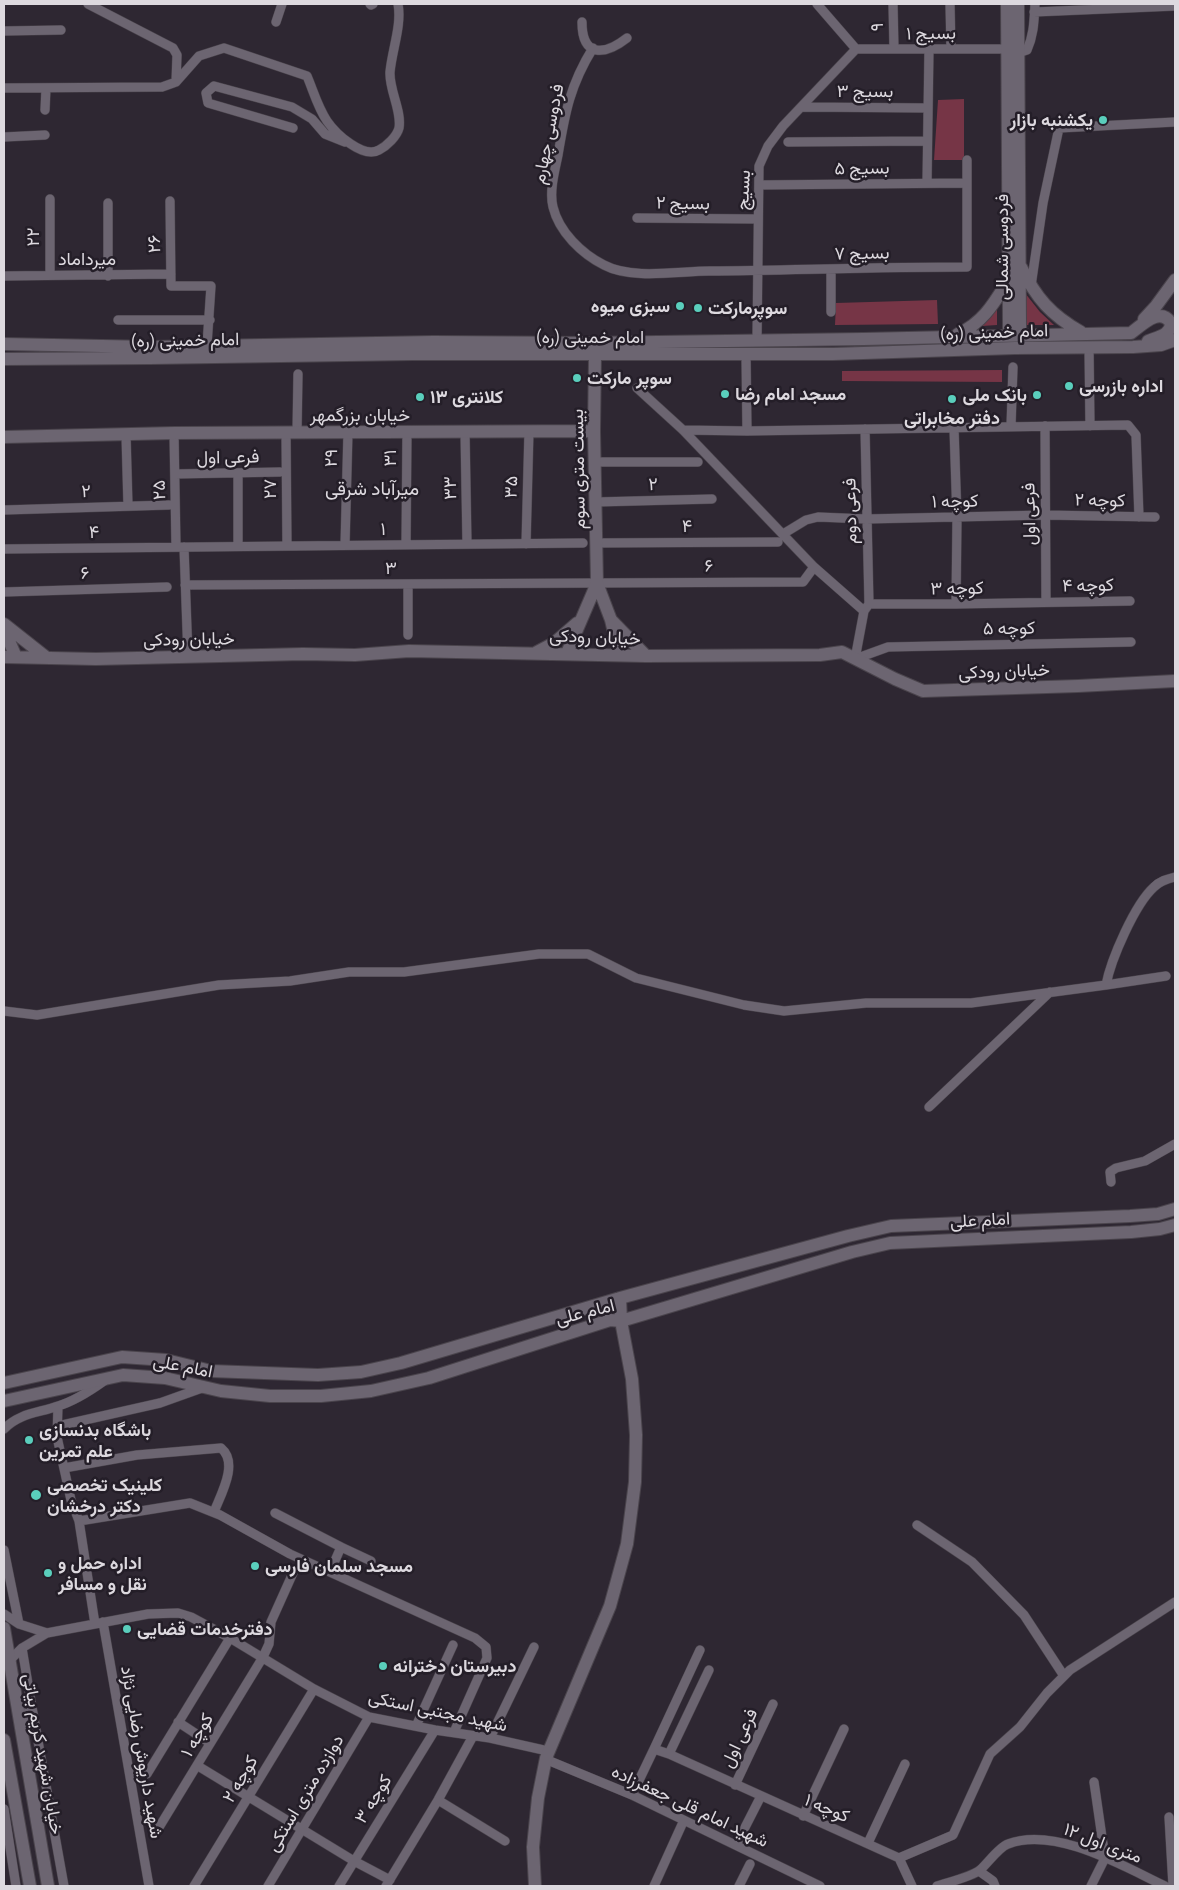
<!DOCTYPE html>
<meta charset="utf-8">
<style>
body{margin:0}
#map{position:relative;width:1179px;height:1890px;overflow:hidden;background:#2e2732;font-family:Ubuntu,sans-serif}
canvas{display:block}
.frame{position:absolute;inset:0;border:5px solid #ddd9df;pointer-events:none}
</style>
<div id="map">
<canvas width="1179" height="1890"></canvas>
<div class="frame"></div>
</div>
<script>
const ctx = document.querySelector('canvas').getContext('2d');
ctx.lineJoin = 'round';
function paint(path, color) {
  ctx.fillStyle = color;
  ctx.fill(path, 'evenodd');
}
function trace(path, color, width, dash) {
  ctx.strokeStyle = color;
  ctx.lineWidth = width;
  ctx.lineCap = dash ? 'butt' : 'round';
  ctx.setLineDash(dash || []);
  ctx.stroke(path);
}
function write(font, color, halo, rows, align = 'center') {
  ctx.font = font + ' Ubuntu,Vazirmatn,sans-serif';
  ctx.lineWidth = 5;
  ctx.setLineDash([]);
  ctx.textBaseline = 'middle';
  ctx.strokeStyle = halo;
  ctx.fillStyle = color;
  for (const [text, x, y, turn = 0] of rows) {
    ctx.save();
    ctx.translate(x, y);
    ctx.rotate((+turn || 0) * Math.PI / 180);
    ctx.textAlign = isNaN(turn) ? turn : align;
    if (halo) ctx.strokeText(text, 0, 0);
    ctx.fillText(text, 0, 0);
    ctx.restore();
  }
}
paint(new Path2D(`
 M964,99v61h-30l4,-60z
 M1025,293l15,19 14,13h-28z
 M937,300l1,24 -103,1 1,-22z
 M997,309v16l-15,1z
 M1002,370v12l-160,-1v-10z`), '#763546');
const street = new Path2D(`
 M88,4l85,44 4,7 -1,27
 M370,4l1,1 2,-1
 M817,4l39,45
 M893,4l1,45
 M950,4l1,45
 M1034,12l141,-6
 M276,22l6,-18
 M582,22c0,35 22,34 45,16
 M4,31l57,-1
 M593,48c-23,37 -28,65 -35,107 -3,15 -9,36 -5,52 6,25 29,47 51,58 28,15 75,6 105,6 86,-1 172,-4 258,-4v-107
 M856,49h150
 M1018,53l9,-3c7,-15 7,-30 8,-46
 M4,88l158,-1 14,-5 23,-26 25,-8 83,28c6,14 11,32 20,45 9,13 36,38 52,29 8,-4 18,-14 20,-22 3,-17 -10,-38 -9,-56 2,-22 12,-47 8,-68
 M802,107l126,1
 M45,110l1,-22
 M293,128l-85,-25 -2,-10 8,-7 78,21 20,12 13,15 20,8
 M4,137l41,-2
 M788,142l139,-1
 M927,183l2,-134
 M759,185l207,-2
 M50,199v76
 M170,201l1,85h40l-4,59
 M108,203v73
 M637,218l121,1
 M4,276l167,-2
 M1031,286l12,-83 16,-75 116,-6
 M831,312v-43
 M118,320h92
 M757,340l2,-174 9,-20 15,-20 73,-77
 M1089,348l1,78
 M746,355l1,76
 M637,388l46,42 131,137 50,44
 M1011,426l2,-59
 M1045,426l1,176
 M954,428l3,90 -1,86
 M865,429l4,175 -5,7 -9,48 33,-12 243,-5
 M683,430l64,1 381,-6 8,10 3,82
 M297,432l1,-58
 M465,432l2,112
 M174,433l2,114
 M286,433l1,113
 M126,435l2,71
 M595,462h103
 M175,474l105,-2
 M238,474v72
 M596,502l116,-3
 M4,510l165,-5
 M783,534l23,-14 12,-3 48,2 179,-4 110,2
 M596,543l182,-1
 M526,544l3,-113
 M345,545l3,-113
 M406,545l1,-113
 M184,547l4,110
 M4,549l579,-6
 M185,585l618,-3 11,-15
 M4,592l163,-5
 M869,604h87l174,-3
 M408,635v-51
 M1166,976l-60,9c5,-26 29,-81 48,-98 6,-6 13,-8 21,-10
 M4,1011l33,4 182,-30 71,-4 59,-9h55l135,-18h49l48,24 108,27 40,6 82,-8h105l135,-18
 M929,1107l121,-115
 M1111,1182l-1,-10 6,-4 29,-7 30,-17
 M58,1406l-1,31 14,63 8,21
 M58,1426l102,-23 42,-15
 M4,1429c15,-16 35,-16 54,-23 17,-5 32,-15 46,-25
 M64,1468l73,-13 84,-7c18,15 0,46 -7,64
 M275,1513l66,34
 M917,1525l55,37 52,53 40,61
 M4,1550l15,74
 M330,1572l11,-25 30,14
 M4,1614l15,10 28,9
 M103,1622l46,264
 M95,1624l-16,-103 111,-18 30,12 70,39 185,84 11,9 1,11 -33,74
 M22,1648l9,54 -8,28
 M9,1661l13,-13 25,-15 101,-19 30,-1 13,4 39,21 84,51 55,28 66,13 55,8 58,13
 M31,1702l33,184
 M178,1722l32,21
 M416,1726l37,-81
 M490,1738l44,-91
 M654,1749l46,-99
 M669,1754l40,-84
 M545,1759l87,36 188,91
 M198,1766l156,95 36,19
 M147,1774l83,-136
 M735,1785l38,-81
 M632,1795l22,-46 15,5 230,104 54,-23 37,-81 30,-27 27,-34 23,-23 105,-68
 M438,1800l67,41
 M4,1809l12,77
 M803,1816l41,-87
 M1169,1817l4,69
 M158,1829l105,-172 6,-13 2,-22 22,-49
 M868,1843l37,-79
 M736,1845l25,-49
 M899,1858l13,28
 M979,1871l14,10 2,5
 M194,1886l120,-197
 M268,1886l101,-169
 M339,1886l96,-156
 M386,1886l52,-86 35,-64
 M654,1886l30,-66
 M739,1886l11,-22
 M937,1886c12,-4 34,-9 43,-16 8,-7 19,-23 28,-26 47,-18 115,22 157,42
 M1091,1886l14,-28 -11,-76`);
const secondary = new Path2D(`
 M1007,4l2,324 6,7
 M1021,267c15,31 30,48 60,65
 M1144,319l12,-13 19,-26
 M1131,333c11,-8 29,-27 40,-10 0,12 -13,14 -23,18
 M958,334c26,-12 36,-31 51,-55
 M1015,335l5,-7 -2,-324
 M4,344l147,3 282,-5 156,1 274,-4 268,-6
 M595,354l-1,77 3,152 14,37 8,34
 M4,359l146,-1 263,-4h420l182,-6 118,-1 28,-2 14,-5
 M4,437l170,-4 420,-2
 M611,620l35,36
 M4,624l43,34
 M4,629l12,28
 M537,652l17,-9 23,-20
 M567,653l30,-70
 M4,657l92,2 207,-5 52,1 54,-4 237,5 174,-1 22,-3 53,27 28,12 155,-5 97,-5
 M4,1383l118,-26 44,3 45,11 107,4 43,-3 40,-9 219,-65 228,-62 43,-10 239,-10 28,-2 17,-5
 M4,1401l119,-26 42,3 56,13 49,5h51l50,-5 58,-13 181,-58 11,1 231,-69 38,-9 241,-11 29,-3 15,-4
 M4,1628l44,258
 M4,1740l26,146
 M535,1886l-2,-39 5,-49 8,-40 64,-152 17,-62 8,-62 1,-47 -4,-56 -11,-58 -1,-23`);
trace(street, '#4a444c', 10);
trace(secondary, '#4a444c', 14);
trace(street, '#6c6571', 9);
trace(secondary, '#6c6571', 12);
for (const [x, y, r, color] of [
 [1103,120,5,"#5acebc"],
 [680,306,5,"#5acebc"],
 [698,308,5,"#5acebc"],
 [577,378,5,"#5acebc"],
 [1069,386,5,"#5acebc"],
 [725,394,5,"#5acebc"],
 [1037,395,5,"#5acebc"],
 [420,397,5,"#5acebc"],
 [952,399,5,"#5acebc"],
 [29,1440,5,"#5acebc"],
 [36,1495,6,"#5acebc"],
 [255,1566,5,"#5acebc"],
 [48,1573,5,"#5acebc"],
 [127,1629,5,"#5acebc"],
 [383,1666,5,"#5acebc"]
]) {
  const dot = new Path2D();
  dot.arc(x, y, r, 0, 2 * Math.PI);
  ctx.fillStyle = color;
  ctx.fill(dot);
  trace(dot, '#241e28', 2);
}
write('18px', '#ddd9df', '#241e28', [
 ["۹",877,27,-91],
 ["بسیج ۱",931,33,-1],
 ["بسیج ۳",865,91],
 ["فردوسی چهارم",548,134,-79],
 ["بسیج ۵",862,168,-1],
 ["بسیج",743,190,-87],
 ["بسیج ۲",683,203,1],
 ["۲۲",33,237,-90],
 ["۲۶",154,244,-91],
 ["فردوسی شمالی",1002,247,-90],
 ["بسیج ۷",862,253,-1],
 ["میرداماد",87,259],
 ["امام خمینی (ره)",994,332,-2],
 ["امام خمینی (ره)",590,337],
 ["امام خمینی (ره)",185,340,-1],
 ["خیابان بزرگمهر",360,415],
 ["فرعی اول",228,457,-1],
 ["۲۹",331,458,-89],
 ["۳۱",390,458,-90],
 ["بیست متری سوم",578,469,-91],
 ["۲",653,484,-2],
 ["۳۵",511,487,-88],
 ["۳۳",450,488,-91],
 ["۲۷",270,489,-90],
 ["۲۵",159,490,-91],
 ["۲",86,491,-2],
 ["کوچه ۲",1100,500,1],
 ["کوچه ۱",955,501,-1],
 ["فرعی دوم",850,511,-91],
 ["فرعی اول",1029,514,-91],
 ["۴",687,526,-1],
 ["۱",383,529],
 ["۴",94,532,-1],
 ["۶",709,566],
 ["۳",391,568],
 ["۶",85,573,-2],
 ["کوچه ۴",1088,585,-1],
 ["کوچه ۳",957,588,-1],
 ["کوچه ۵",1009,628,-1],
 ["خیابان رودکی",595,637,2],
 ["خیابان رودکی",189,639,-1],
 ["خیابان رودکی",1004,671,-2],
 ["امام علی",980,1220,-3],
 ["امام علی",585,1312,-14],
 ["امام علی",183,1366,11],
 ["شهید مجتبی استکی",438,1711,12],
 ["کوچه ۱",197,1735,-60],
 ["فرعی اول",739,1738,-65],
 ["شهید داریوش رضایی نژاد",142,1752,80],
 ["خیابان شهید کریم بیاتی",43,1754,80],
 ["کوچه ۲",240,1779,-59],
 ["دوازده متری استکی",305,1793,-59],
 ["کوچه ۳",373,1799,-58],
 ["شهید امام قلی جعفرزاده",690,1806,25],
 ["کوچه ۱",827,1808,23],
 ["۱۲ متری اول",1103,1843,21]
]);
write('bold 18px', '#ddd9df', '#241e28', [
 ["یکشنبه بازار",1093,120,"right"],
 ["سبزی میوه",670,306,"right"],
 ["سوپرمارکت",708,308],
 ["سوپر مارکت",587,378],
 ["اداره بازرسی",1079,386],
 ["مسجد امام رضا",735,394],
 ["بانک ملی",1027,395,"right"],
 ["کلانتری ۱۳",430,397],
 ["دفتر مخابراتی",952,418,"center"],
 ["باشگاه بدنسازی",39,1430],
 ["علم تمرین",39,1451],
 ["کلینیک تخصصی",47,1485],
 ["دکتر درخشان",47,1506],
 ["اداره حمل و",58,1563],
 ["نقل و مسافر",58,1584],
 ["مسجد سلمان فارسی",265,1566],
 ["دفترخدمات قضایی",137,1629],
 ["دبیرستان دخترانه",393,1666]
], 'left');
write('19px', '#ddd9df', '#241e28', [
 ["میرآباد شرقی",372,489]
]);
</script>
